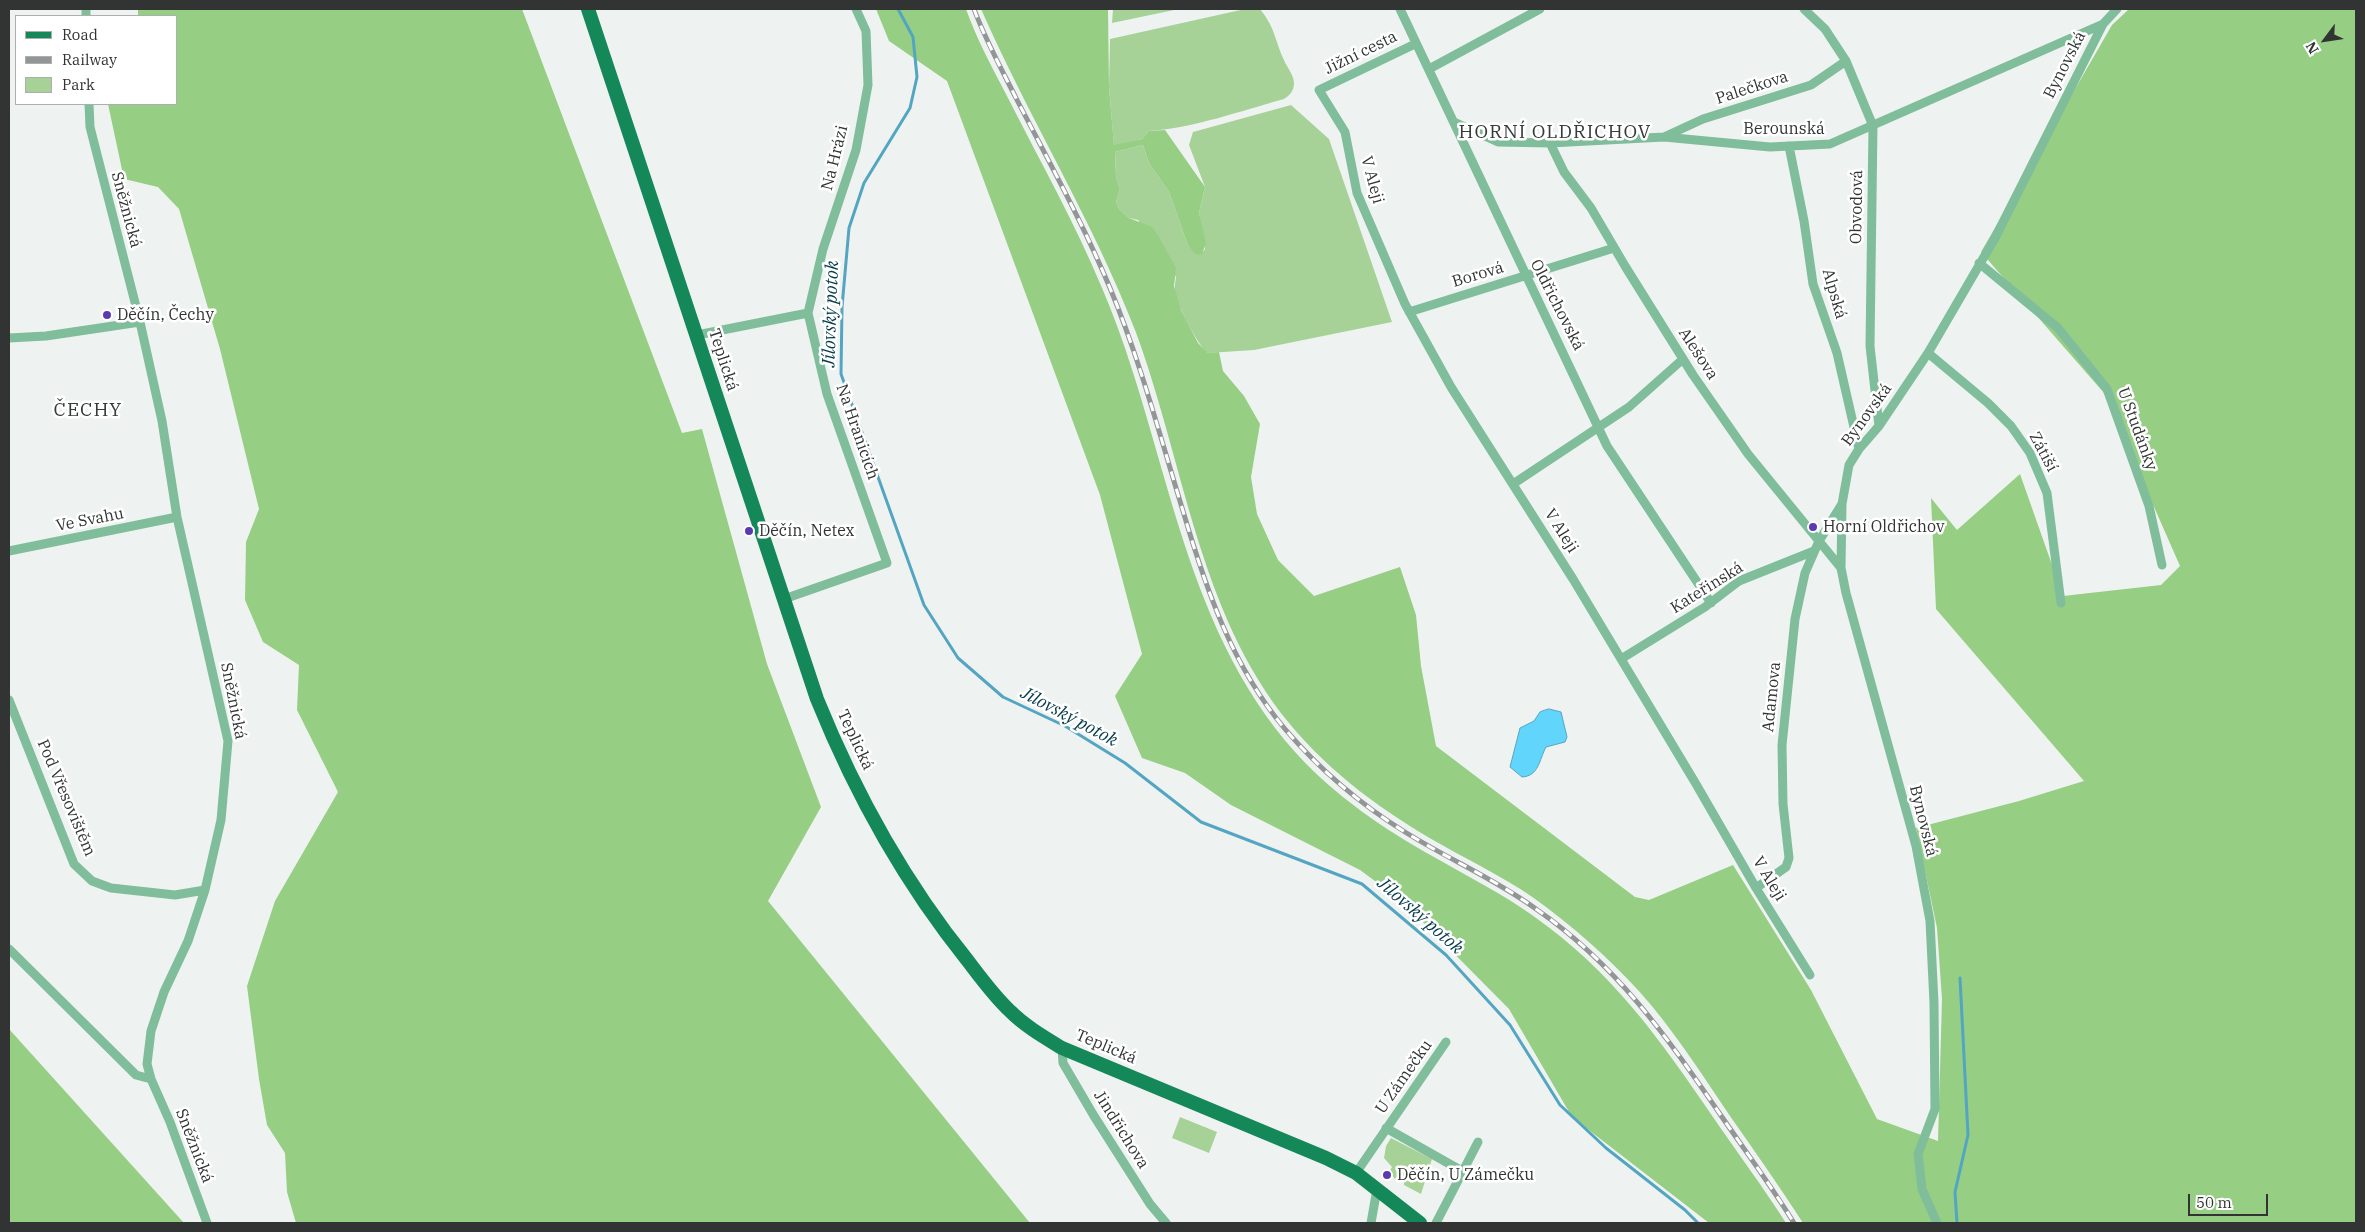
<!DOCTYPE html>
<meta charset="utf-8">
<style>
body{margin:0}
#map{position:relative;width:2365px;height:1232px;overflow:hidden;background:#eef3f2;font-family:"IBM Plex Serif",serif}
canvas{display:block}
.frame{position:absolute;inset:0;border:10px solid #323434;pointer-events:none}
.legend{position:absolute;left:15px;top:15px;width:162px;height:90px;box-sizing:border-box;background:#fff;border:1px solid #adaeae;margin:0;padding:6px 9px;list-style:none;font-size:15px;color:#323434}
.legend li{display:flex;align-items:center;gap:10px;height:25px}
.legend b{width:25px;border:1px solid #adaeae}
.north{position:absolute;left:2300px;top:15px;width:50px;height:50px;-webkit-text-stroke:4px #fff;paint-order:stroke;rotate:239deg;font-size:14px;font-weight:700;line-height:20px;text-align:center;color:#323434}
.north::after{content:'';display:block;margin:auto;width:18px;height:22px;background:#323434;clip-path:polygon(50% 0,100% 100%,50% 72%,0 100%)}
.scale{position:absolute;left:2188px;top:1194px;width:80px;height:22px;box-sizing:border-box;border:2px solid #323434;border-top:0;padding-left:6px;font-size:15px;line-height:18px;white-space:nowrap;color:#323434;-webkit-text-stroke:4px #fff;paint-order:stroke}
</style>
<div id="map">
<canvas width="2365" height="1232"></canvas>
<div class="frame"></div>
<ul class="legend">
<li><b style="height:6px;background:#15885a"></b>Road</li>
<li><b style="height:6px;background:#939696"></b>Railway</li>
<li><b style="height:14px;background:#a6d298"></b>Park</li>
</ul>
<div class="north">N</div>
<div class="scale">50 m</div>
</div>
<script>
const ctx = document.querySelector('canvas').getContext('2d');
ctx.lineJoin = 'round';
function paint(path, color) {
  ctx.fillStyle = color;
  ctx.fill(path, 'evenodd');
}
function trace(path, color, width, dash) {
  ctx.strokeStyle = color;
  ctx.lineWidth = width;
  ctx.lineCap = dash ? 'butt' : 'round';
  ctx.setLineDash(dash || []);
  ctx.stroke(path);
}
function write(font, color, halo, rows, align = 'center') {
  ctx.font = font + ' "IBM Plex Serif",serif';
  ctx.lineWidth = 5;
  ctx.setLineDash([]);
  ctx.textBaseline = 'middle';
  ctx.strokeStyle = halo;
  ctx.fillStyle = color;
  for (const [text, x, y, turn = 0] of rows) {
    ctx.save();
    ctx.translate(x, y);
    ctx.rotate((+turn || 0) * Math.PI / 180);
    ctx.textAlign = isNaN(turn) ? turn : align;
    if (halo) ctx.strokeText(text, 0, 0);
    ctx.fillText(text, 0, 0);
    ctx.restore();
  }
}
paint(new Path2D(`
 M1113,9h66l-67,14z
 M1245,9h15c14,17 15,30 23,49 3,8 11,17 11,25 0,8 -4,12 -10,16 -44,12 -90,29 -135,32l-7,8 -28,7 -5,-59 1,-48z
 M1291,105l38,34 63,183 -138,28 -46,3c-8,-4 -29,-45 -32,-56 -2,-7 -1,-13 0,-20l-38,-57 -9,-2 -10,-9 -3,-7 4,-13 -4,-12 -1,-25 28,-7 6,18 20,29 18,51 13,12 5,-6 -6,-36 6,-26 -16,-42 4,-13z
 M1180,1117l37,15 -8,21 -37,-15z
 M1391,1138l41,21 -11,35 -17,-9v-6l-3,-3 -5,4 -7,-8 3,-5 -8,-9 2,-12z`), '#a6d298');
paint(new Path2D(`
 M138,9h384l160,424 20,-4 65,235 54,143 -53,94 262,322h-734l-9,-31 -2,-39 -18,-28 -8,-46 -12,-93 28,-85 63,-109 -41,-82 2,-45 -36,-23 -18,-42 1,-58 13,-33 -39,-160 -41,-140 -21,-22 -34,-8 -16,-75h68v-88h-38z
 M876,9h90c11,31 27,60 42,89 32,63 67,125 94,190 67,156 76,333 194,465 39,43 88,76 138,104 33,19 67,36 98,58 80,56 127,123 181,202 24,35 50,70 73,106h-77l-137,-106 -63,-108 -107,-108 -42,-31 -129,-65 -46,-32 -43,-15 -27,-62 27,-42 -42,-159 -153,-414 -58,-40z
 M981,9h127l1,78 5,58 28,-6 7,-8 16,-1 40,57 -6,26 7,30 -4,11 -2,1 -5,-1 -8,-11 -18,-51 -20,-29 -6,-18 -28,7 1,25 4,12 -4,13 3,7 10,9 23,9 7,10 17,31 -2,18 7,24 17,33 10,10 11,-1 4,19 21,25 16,28 -9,53 6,37 21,46 36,36 86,-29 16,48 5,51 15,80 199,151 14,3 84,-35 78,125 66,129 61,22 4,-142 -5,-71 -21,-100 103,-27 65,-20 -148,-172 -5,-111 26,32 63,-56 43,122 98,-11 19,-19 -76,-173 -123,-141 131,-227 17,-16h227v1214h-553c-23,-36 -48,-71 -73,-107 -25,-37 -50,-76 -79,-111 -31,-37 -67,-69 -105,-98 -32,-25 -69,-42 -104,-62 -57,-32 -111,-71 -153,-122 -91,-111 -105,-262 -154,-393 -43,-111 -106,-212 -154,-321z
 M9,1029l175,194h-175z`), '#96ce83');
const water = new Path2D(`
 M1549,709l12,3 6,25 -2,5 -19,5c-7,13 -7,29 -24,30l-12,-10 10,-39 14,-7 6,-9z`);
paint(water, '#62d5fd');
trace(water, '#54a5c1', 1);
trace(new Path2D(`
 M898,9l15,28 4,40 -7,31 -46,75 -15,45 -7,79 -1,67 83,231 34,53 45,39 62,29 60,37 76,59 161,62 84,71 64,70 50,80 46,43 79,62 13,13
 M1957,1223l-2,-31 13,-57 -8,-157`), '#54a5c1', 3);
trace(new Path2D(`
 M86,9v7
 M1400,9l207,437 104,157
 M1804,9l21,20 21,32 27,65 -3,220 9,80
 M1415,44l-96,46 26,42 12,61 48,111 46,83 122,192 123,205 60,104 54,87
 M1429,69l111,-60
 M89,104l1,23 50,195 22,99 15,96 51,224 -7,79 -16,70 -17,51 -24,51 -13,39 -4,33 4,15 19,43 37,101
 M1454,122l44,20 52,1 114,-6 106,10 60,-3 273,-120 14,-15
 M1664,137l39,-18 108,-34 35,-24
 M1550,143l14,29 27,36 34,58 68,109 55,79 93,114
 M1789,146l15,75 9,63 24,69 22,96
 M1979,263l79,65 49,61 42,117 13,59
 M1409,312l205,-64
 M808,313l15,-64 33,-99 12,-65 -2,-54 -10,-22
 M697,335l111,-22 19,81 60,169 -103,36
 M9,338l37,-2 94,-14
 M1928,353l60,50 23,23 19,27 17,40 14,110
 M1513,484l116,-77 54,-48
 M9,551l168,-34
 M1621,659l84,-52 34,-26 75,-30
 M9,700l65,164 18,17 19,7 64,7 30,-5
 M1756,888l30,-21 3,-9 -6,-54 -1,-59 13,-126 10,-46 14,-32 23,-37
 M9,949l127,126 15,4
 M1062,1048l1,15 31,53 56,88 16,19
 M1386,1128l76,43
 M1356,1173l90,-131
 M1371,1223l6,-34
 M1436,1223l42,-81
 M1937,1223l-15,-34 -4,-35 17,-45 -1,-106 -4,-82 -14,-75 -70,-253 -5,-25 1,-64 7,-39 10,-16 20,-23 49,-73 67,-115 108,-214`), '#80bd9b', 9);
trace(new Path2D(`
 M588,9l229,690c38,94 88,184 151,262 13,17 26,35 42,50 15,15 34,26 52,37l264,110 30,15 64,50`), '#15885a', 14);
const rail = new Path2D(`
 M974,9c11,30 27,59 42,89 32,62 67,125 94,190 30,72 50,148 73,223 23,78 49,155 102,218 35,41 75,75 120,103 43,27 90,47 131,77 81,56 131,128 186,208 24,35 50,70 72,106`);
trace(rail, '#939696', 5);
trace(rail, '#fff', 3, [9]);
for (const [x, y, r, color] of [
 [107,315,5,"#5a3ab2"],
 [1813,527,5,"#5a3ab2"],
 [749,531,5,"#5a3ab2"],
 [1387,1175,5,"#5a3ab2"]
]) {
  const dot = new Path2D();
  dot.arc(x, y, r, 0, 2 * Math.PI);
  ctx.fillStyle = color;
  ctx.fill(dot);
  trace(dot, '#fff', 2);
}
write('16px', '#323434', '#fff', [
 ["Jižní cesta",1361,53,-26],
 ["Bynovská",2065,65,-63],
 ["Palečkova",1752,88,-18],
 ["Berounská",1784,129],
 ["Na Hrázi",835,158,-76],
 ["V Aleji",1372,180,75],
 ["Obvodová",1857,207,-89],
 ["Sněžnická",126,210,75],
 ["Borová",1478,275,-17],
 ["Alpská",1834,294,74],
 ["Oldřichovská",1557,305,63],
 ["Alešova",1698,354,57],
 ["Teplická",723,360,72],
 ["Bynovská",1867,415,-54],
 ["U Studánky",2137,429,70],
 ["Na Hranicích",857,432,71],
 ["Zátiší",2043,452,62],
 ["Ve Svahu",90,520,-11],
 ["V Aleji",1561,531,58],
 ["Kateřinská",1707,588,-32],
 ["Adamova",1772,697,-84],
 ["Sněžnická",233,701,79],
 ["Teplická",855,740,65],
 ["Pod Vřesovištěm",66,798,67],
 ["Bynovská",1923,821,76],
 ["V Aleji",1769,879,59],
 ["Teplická",1106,1047,23],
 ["U Zámečku",1404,1077,-55],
 ["Jindřichova",1121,1130,58],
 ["Sněžnická",194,1146,69]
]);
write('16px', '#323434', '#fff', [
 ["Děčín, Čechy",117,315],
 ["Horní Oldřichov",1823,527],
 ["Děčín, Netex",759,531],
 ["Děčín, U Zámečku",1397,1175]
], 'left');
write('italic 18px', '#053b4b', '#fff', [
 ["Jílovský potok",831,314,-88],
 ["Jílovský potok",1069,717,28],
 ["Jílovský potok",1420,916,41]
]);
ctx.letterSpacing = '1px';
write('19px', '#373b3a', '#fff', [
 ["HORNÍ OLDŘICHOV",1555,133],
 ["ČECHY",88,411]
]);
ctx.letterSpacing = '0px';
</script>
